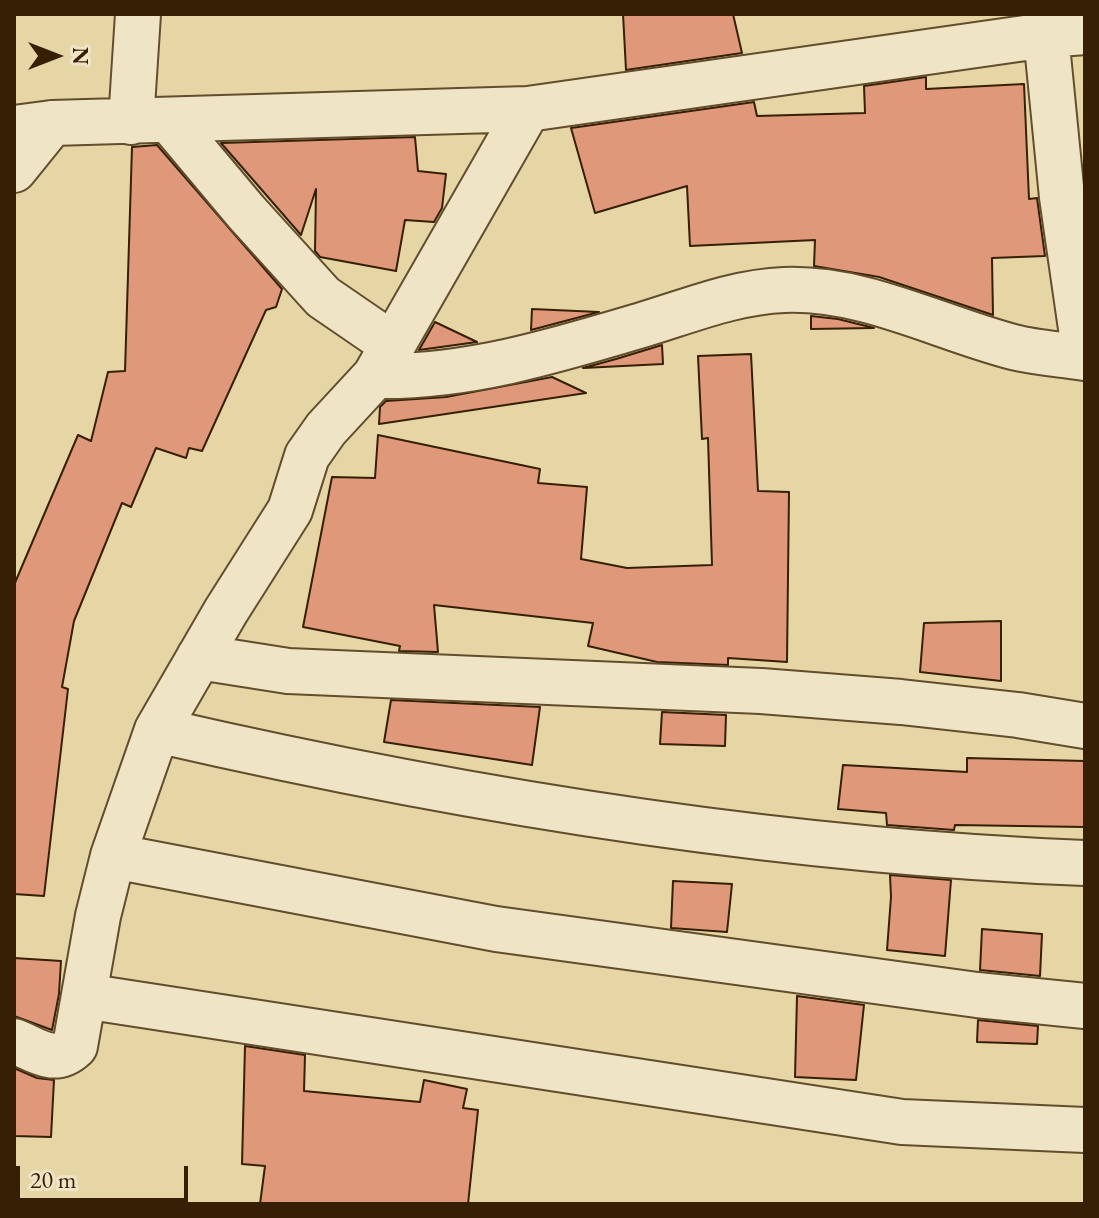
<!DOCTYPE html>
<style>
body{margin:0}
#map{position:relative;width:1099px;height:1218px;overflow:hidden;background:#e6d6a6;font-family:"EB Garamond",serif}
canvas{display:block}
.frame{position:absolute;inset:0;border:16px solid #361f04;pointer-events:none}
.north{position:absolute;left:16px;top:16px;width:80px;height:80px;-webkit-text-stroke:6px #efe4c5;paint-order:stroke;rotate:90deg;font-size:22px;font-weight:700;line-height:32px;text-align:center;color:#361f04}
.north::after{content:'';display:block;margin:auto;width:28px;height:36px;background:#361f04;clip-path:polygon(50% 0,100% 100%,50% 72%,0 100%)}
.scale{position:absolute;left:16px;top:1166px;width:172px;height:36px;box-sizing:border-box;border:4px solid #361f04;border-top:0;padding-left:10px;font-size:24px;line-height:28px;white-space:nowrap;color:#361f04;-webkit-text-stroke:6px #efe4c5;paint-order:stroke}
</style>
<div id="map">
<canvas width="1099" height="1218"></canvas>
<div class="frame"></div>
<div class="north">N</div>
<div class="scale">20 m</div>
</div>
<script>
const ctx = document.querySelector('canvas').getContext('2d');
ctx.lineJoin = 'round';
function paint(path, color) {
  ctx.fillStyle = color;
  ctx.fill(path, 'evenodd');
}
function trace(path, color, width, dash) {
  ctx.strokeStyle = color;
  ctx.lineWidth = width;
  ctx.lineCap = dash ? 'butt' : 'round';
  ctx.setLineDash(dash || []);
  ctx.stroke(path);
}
const building = new Path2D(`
 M623,14h110l9,39 -116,17z
 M926,77v12l98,-5 5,115 8,-1 8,58 -53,2 1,57 -114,-38 -65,-11 1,-26 -125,6 -3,-60 -92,27 -24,-85 183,-26 3,14 108,-3 -1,-27z
 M415,137l3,34 28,3 -4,34 -8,14 -29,-2 -9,51 -76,-14 -5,-6 1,-62 -15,46 -80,-92z
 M157,145l125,144 -6,18 -10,3 -64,141 -13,-3 -3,10 -30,-10 -25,59 -9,-4 -48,118 -12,66 6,2 -24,207 -30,-2v-309l64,-150 13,6 17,-69 17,-1 7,-224z
 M532,309l67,3 -68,18z
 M811,316l27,3 36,9 -63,1z
 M435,322l42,20 -58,8z
 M662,345l1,19 -80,4 33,-9z
 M751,354l7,137 31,1 -2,170 -59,-4v7l-71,-3 -69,-16 5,-23 -159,-18 4,47 -39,-1 1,-5 -97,-19 29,-150 43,1 3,-43 162,34 -2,14 49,4 -6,72 46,9 85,-3 -4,-127 -6,1 -4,-83z
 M552,377l34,16 -207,31 1,-17 6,-6 60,-4z
 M1001,621v60l-81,-9 4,-49z
 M391,700l149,7 -8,58 -148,-23z
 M662,712l64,3 -1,31 -65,-2z
 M967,758l118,3v66l-130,-2 -1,5 -67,-5 -1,-12 -48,-4 5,-44 124,7z
 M890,875l61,5 -6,76 -58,-6 4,-53z
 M673,881l59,3 -5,48 -56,-4z
 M982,929l60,5 -2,42 -60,-6z
 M14,958l47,3 -2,33 -7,36 -38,-14z
 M797,996l67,9 -8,75 -61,-3z
 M978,1020l60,6 -1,18 -60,-2z
 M245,1046l60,9 -1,36 116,11 4,-22 43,9 -4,19 15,2 -10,94h-208l5,-38 -23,-2z
 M14,1068l23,10 17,2 -3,57 -37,-1z`);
paint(building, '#df987a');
trace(building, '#361f04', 2);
const minor = new Path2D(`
 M1046,35l16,162 23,159
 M169,120l77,92 77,85 70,48
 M131,122l7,-108
 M14,128l38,-5 476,-14 518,-74 39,-3
 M14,170l38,-47
 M375,376c91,2 180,-25 267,-51 47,-14 92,-33 142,-35 80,-3 153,37 229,57 23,6 48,7 72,11
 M199,657l89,14 473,20 140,11 117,13 67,11
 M157,730c304,70 616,121 928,133
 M113,856l383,73 481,66 108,11
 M84,996l818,126 183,8
 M14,1041c23,9 40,25 61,5l23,-130 15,-60 44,-126 69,-119 64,-101 17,-54 19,-27 49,-53 153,-267`);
trace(minor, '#624d2c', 48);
trace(minor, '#efe4c5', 44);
</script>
